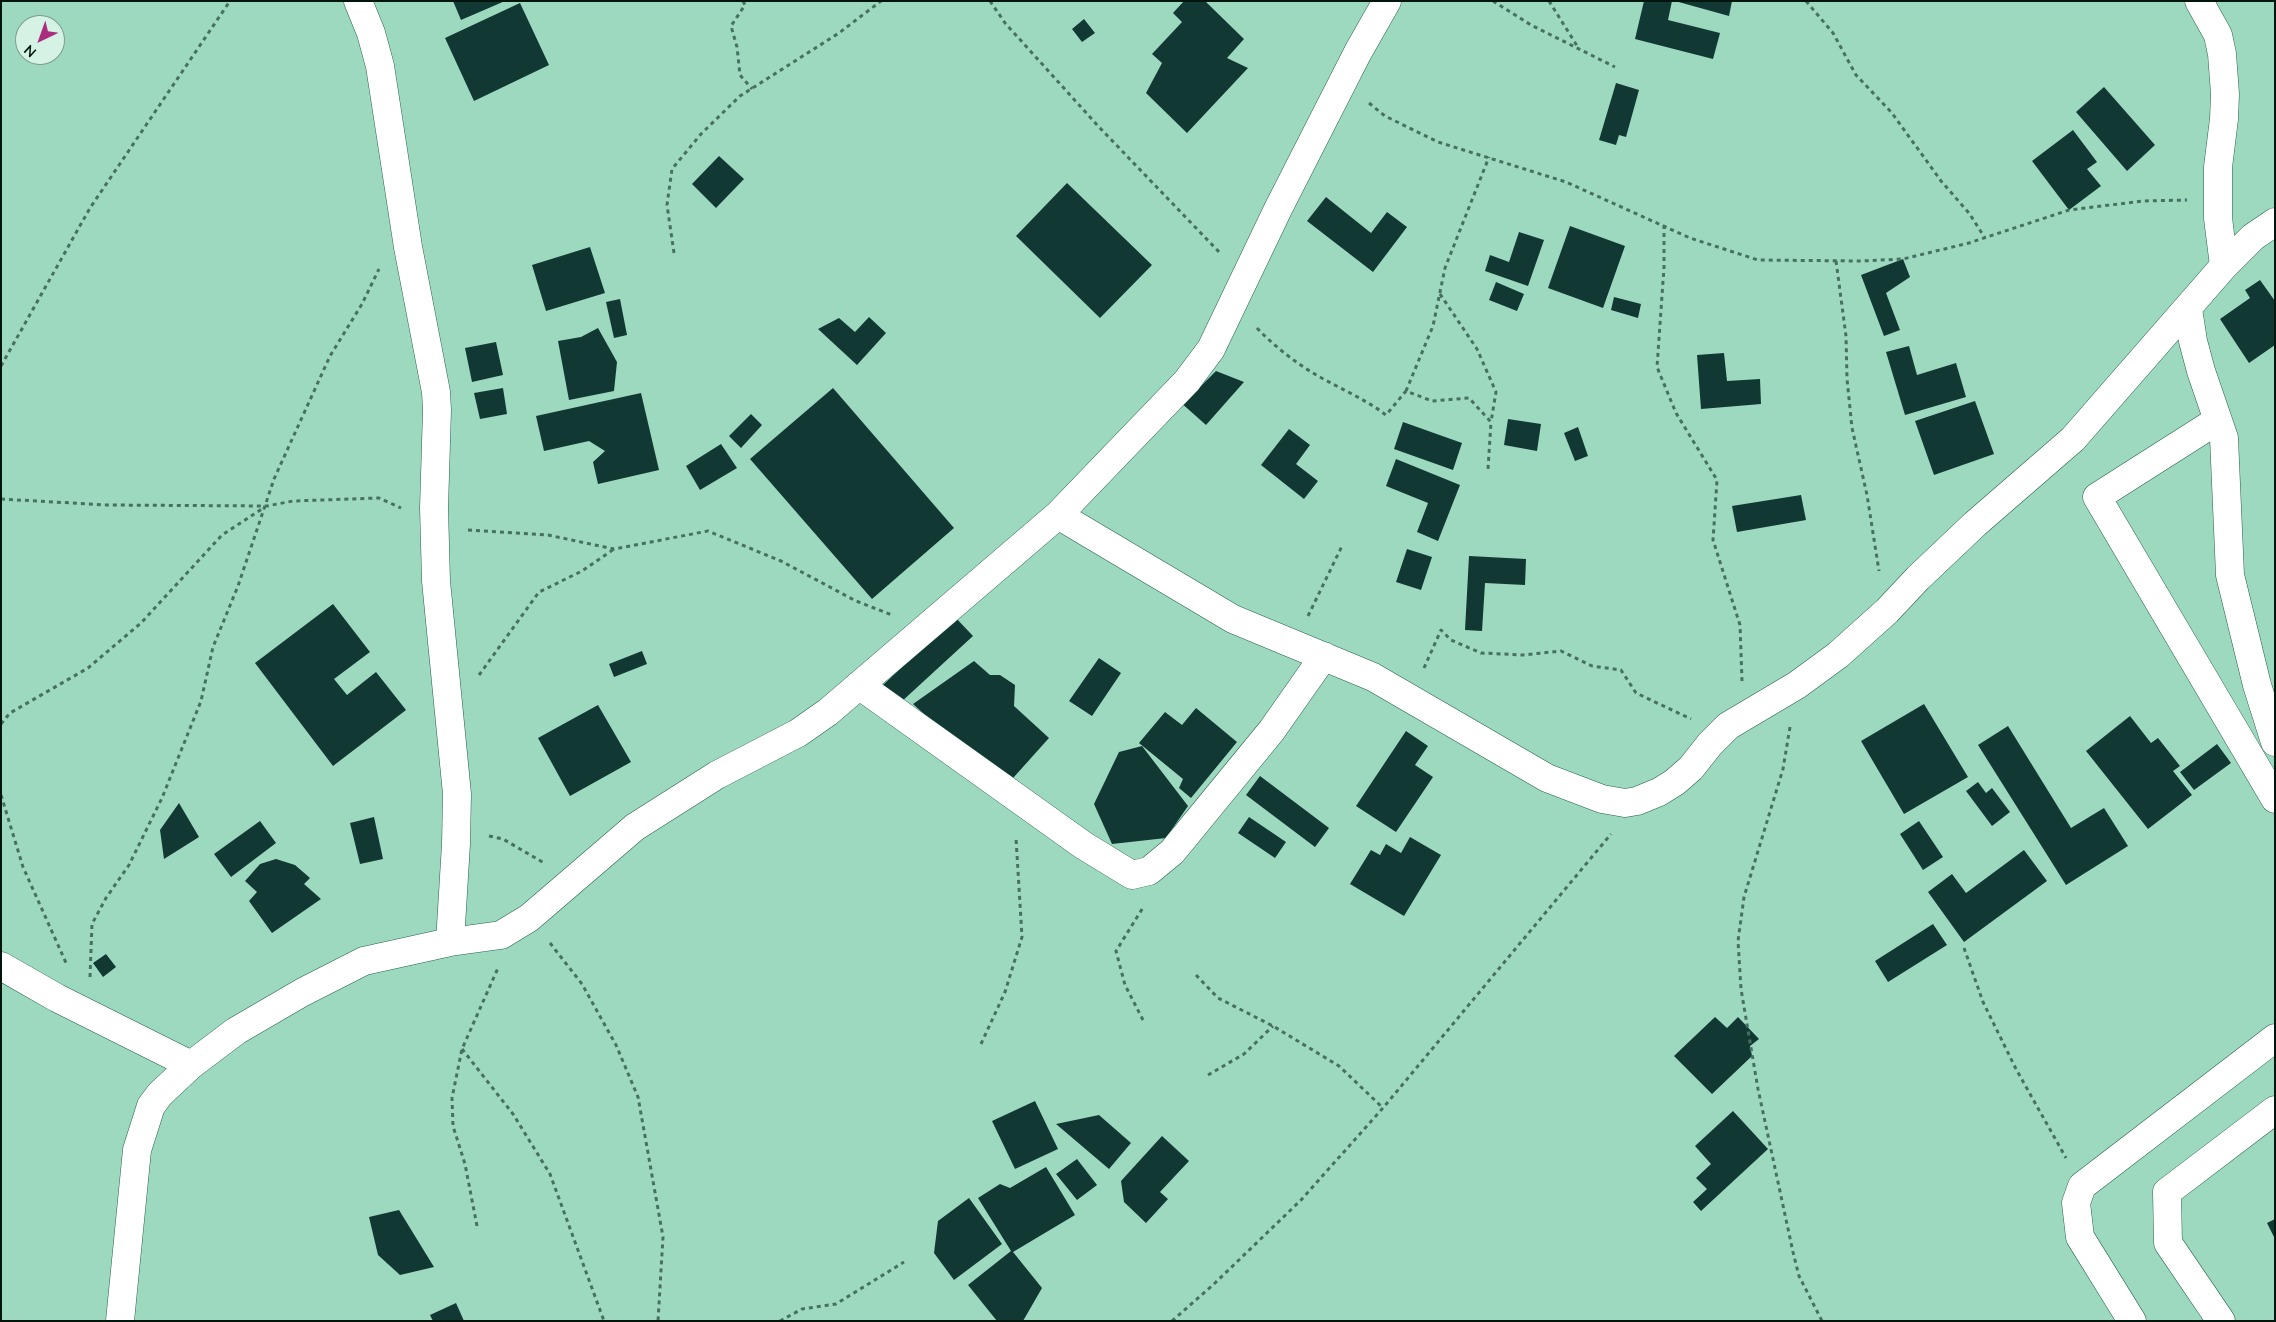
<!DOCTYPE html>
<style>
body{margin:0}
#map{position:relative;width:2276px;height:1322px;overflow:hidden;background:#9cd9bf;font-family:"Nunito Sans",sans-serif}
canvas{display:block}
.frame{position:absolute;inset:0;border:2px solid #00160d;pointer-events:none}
.north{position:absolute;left:15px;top:15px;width:50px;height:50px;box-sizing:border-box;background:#d5f3e5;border:1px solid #809b8f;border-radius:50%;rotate:222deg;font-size:14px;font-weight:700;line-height:20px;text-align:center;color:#00160d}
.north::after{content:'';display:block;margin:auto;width:18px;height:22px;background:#ab2d7d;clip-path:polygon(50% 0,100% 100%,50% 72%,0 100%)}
</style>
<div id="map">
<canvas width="2276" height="1322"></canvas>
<div class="frame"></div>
<div class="north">N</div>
</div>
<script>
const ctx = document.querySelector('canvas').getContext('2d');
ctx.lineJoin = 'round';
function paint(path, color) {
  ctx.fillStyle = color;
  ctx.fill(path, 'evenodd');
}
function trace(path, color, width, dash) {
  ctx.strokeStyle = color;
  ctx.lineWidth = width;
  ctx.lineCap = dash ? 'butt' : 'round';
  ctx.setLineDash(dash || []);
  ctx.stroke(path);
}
paint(new Path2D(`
 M453,1h52l-44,19z
 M1184,1h21l39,38 -17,19 21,10 -61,65 -41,-40 16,-30 -10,-9 30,-32 -9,-9z
 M1644,1h28l-4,19 52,13 -7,26 -78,-20z
 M1675,1h57l-3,15z
 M520,3l29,62 -75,36 -29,-63z
 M1084,19l11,14 -13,9 -10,-13z
 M1616,83l23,7 -13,47 -7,-2 -3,10 -17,-5z
 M2104,87l51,58 -28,26 -51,-59z
 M2073,130l24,32 -10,7 14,17 -32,24 -37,-49z
 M719,156l25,23 -28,29 -24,-24z
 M1067,183l85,82 -52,53 -84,-82z
 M1326,197l45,36 16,-21 20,15 -34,45 -66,-51z
 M1570,226l55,20 -22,62 -55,-20z
 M1519,232l25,8 -16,46 -43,-15 5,-16 19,7z
 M590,247l15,46 -59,18 -14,-46z
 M1903,259l7,18 -24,16 14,37 -16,6 -23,-61z
 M2260,280l15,21v44l-26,18 -29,-44 30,-21 -5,-8z
 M1496,282l28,12 -7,17 -28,-11z
 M1614,297l27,7 -3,14 -27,-8z
 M620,299l7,36 -13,3 -8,-36z
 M869,317l17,16 -29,32 -39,-36 21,-11 16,14z
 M598,328l19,34 -3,29 -45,9 -11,-59 23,-4z
 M496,342l7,33 -31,7 -7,-34z
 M1909,346l8,29 39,-12 10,34 -61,18 -19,-63z
 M1724,353l3,28 33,-2 1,25 -60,5 -4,-54z
 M1216,371l28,11 -38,43 -27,-24 14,-7z
 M503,388l4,26 -27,5 -6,-26z
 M833,388l121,140 -82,71 -122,-140z
 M641,393l18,77 -61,14 -5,-22 12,-11 -16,-10 -45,10 -8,-35z
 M1975,401l19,53 -60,21 -19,-54z
 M751,414l11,11 -21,23 -12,-12z
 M1508,419l33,5 -4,27 -33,-6z
 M1403,422l59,21 -9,27 -59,-21z
 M1578,427l10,29 -13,5 -11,-28z
 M1289,429l21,16 -14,19 22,17 -14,18 -43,-34z
 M721,444l16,24 -37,22 -14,-24z
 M1396,459l64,26 -22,56 -21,-9 11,-29 -42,-17z
 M1801,495l5,25 -69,12 -5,-26z
 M1407,549l25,8 -11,33 -25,-8z
 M1469,556l57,3 -1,26 -40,-2 -3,48 -17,-1z
 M333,604l37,48 -36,27 13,16 29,-23 30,38 -73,56 -78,-103z
 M955,617l18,19 -73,67 -17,-18z
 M642,651l5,13 -33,13 -5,-13z
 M1099,658l22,15 -29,43 -23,-15z
 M974,661l16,14h10l15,10 -1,21 35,32 -44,49 -92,-83z
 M1924,704l44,73 -64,37 -43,-73z
 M598,705l33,57 -61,34 -32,-58z
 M1196,708l41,34 -46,56 -12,-10 4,-9 -44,-36 26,-31 17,13z
 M2130,716l21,27 7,-5 22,28 -7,5 19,24 -44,34 -62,-78z
 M2008,726l63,102 33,-20 24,38 -62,39 -88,-140z
 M1406,731l22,15 -13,19 18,12 -37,55 -40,-26z
 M2217,744l14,19 -37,27 -14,-18z
 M1142,746l46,60 -22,32 -54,6 -18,-40 25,-52z
 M1260,776l69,52 -14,19 -69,-52z
 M1978,782l8,11 6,-5 18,24 -18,14 -26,-35z
 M179,803l20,34 -35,22 -4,-29z
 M374,817l9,42 -23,5 -10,-41z
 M1249,817l37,25 -11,16 -37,-25z
 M260,821l16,22 -45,34 -17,-23z
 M1919,821l24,36 -20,13 -23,-36z
 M1410,837l31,18 -37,61 -54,-32 21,-34 9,5 6,-11 15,9z
 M2024,850l23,31 -83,61 -36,-50 24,-18 14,19z
 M276,859l19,6 15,13 -6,6 17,15 -49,34 -23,-32 8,-9 -12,-11 15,-17z
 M1933,924l14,21 -59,37 -13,-21z
 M106,954l10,13 -13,10 -10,-14z
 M1715,1017l12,11 11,-11 21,22 -9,7 2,10 -40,38 -38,-38z
 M1035,1101l23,48 -43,20 -23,-48z
 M1733,1111l35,38 -67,62 -8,-9 14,-13 -11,-11 15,-14 -16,-18z
 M1099,1115l32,28 -22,26 -53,-45z
 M1162,1136l27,25 -29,31 8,7 -22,24 -22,-21 -3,-21z
 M1077,1159l20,26 -20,15 -21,-26z
 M1046,1167l29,48 -62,37 29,36 -19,33h-26l-29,-36 43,-34 -33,-53 22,-14 10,4z
 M969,1198l33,46 -48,36 -20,-27 4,-32z
 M399,1210l35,57 -34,8 -22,-20 -9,-38z
 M2275,1219v20l-8,-16z
 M456,1303l8,18h-31l-3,-6z`), '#123834');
const minor = new Path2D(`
 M358,1l13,32 9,33 28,181 28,145 1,18 -3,98 2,73 21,213 -1,50 -6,98
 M2199,1l19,34 4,19 3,40 -1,25 -6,48v51l6,48
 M2188,309l5,32 8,30 23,67 6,137 27,110 18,57
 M2218,420l-121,77 178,302
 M1058,515l175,104 140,58 174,101 55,21 23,4 12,-2 22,-9 16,-10 16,-14 19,-24 18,-18 69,-41 41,-30 49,-44 31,-33 57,-54 98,-85 151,-173 29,-29 22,-15
 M859,685l224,160 49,30 17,-4 23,-19 100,-122 52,-74
 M1,966l56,32 134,67
 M120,1321l17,-171 14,-44 9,-12 31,-29 45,-34 67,-39 61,-31 86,-19 51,-7 28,-17 106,-91 82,-52 81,-42 30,-21 230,-197 129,-134 24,-32 67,-140 80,-157 29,-51
 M2132,1321l-52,-84 -4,-34 6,-17 193,-148
 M2221,1321l-53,-78 -1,-51 108,-82`);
trace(minor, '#26624c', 29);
trace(new Path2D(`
 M743,1l2,4 -14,21 6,21 3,28 12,14
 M990,1l15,22 94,104 122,127
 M1493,1l38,24 84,42
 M1549,1l30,48
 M1806,1l27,32 23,42 36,38 49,68 28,32 16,25
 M1369,103l16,13 53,26 128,40 124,56 68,22 103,1 42,-2 66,-16 100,-33 74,-9 44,-1
 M1664,225v42l-7,100 19,46 41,67 -4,60 27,85 2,56
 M674,253l-7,-48 5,-36 29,-35 39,-38 99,-63 42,-32
 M1836,261l10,75 1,43 5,49 15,67 12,76
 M1440,294l37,55 19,43 -5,30
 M1257,328c18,19 39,35 61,48 23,13 47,23 68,39l20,-24 26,10 37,-3 22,24 -3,47
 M1,366l89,-158 140,-207
 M1406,391l27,-65 12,-58 44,-111
 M1,499l106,6 160,1 26,-5 86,-3 22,10
 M468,530l80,5 66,14 94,-18 73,30 75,40 36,14
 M1308,616l34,-70
 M1424,668l17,-38 10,10 30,13 42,2 38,-4 31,15 29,4 15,23 55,26
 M479,675l60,-83 43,-21 32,-22
 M1,724l9,-11 78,-45 53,-45 81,-88 43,-28
 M1790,727l-7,42 -39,128 -6,44 3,48 17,100 35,163 6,24 23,45
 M1,795l22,72 44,98
 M489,836l14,3 41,24
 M550,943l32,41 34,61 22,52 25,140 -5,84
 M1964,948l19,54 33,67 50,89
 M1196,975l22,23 55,28 66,40 44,42
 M90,977l2,-53 14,-26 23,-33 33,-67 39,-97 12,-54 25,-61 36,-107 56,-123 32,-52 17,-35
 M1143,1020l-18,-35 -9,-34 28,-45
 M981,1044l24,-52 17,-55 -6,-99
 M462,1049l51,65 37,60 54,147
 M1208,1075l36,-21 29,-28
 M477,1226l-12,-62 -12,-38 -1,-28 10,-49 36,-81
 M780,1321l22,-12 34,-5 68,-42
 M1172,1321l42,-37 87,-84 82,-92 228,-274`), '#487060', 3, [4, 4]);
trace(minor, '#fff', 28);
</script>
